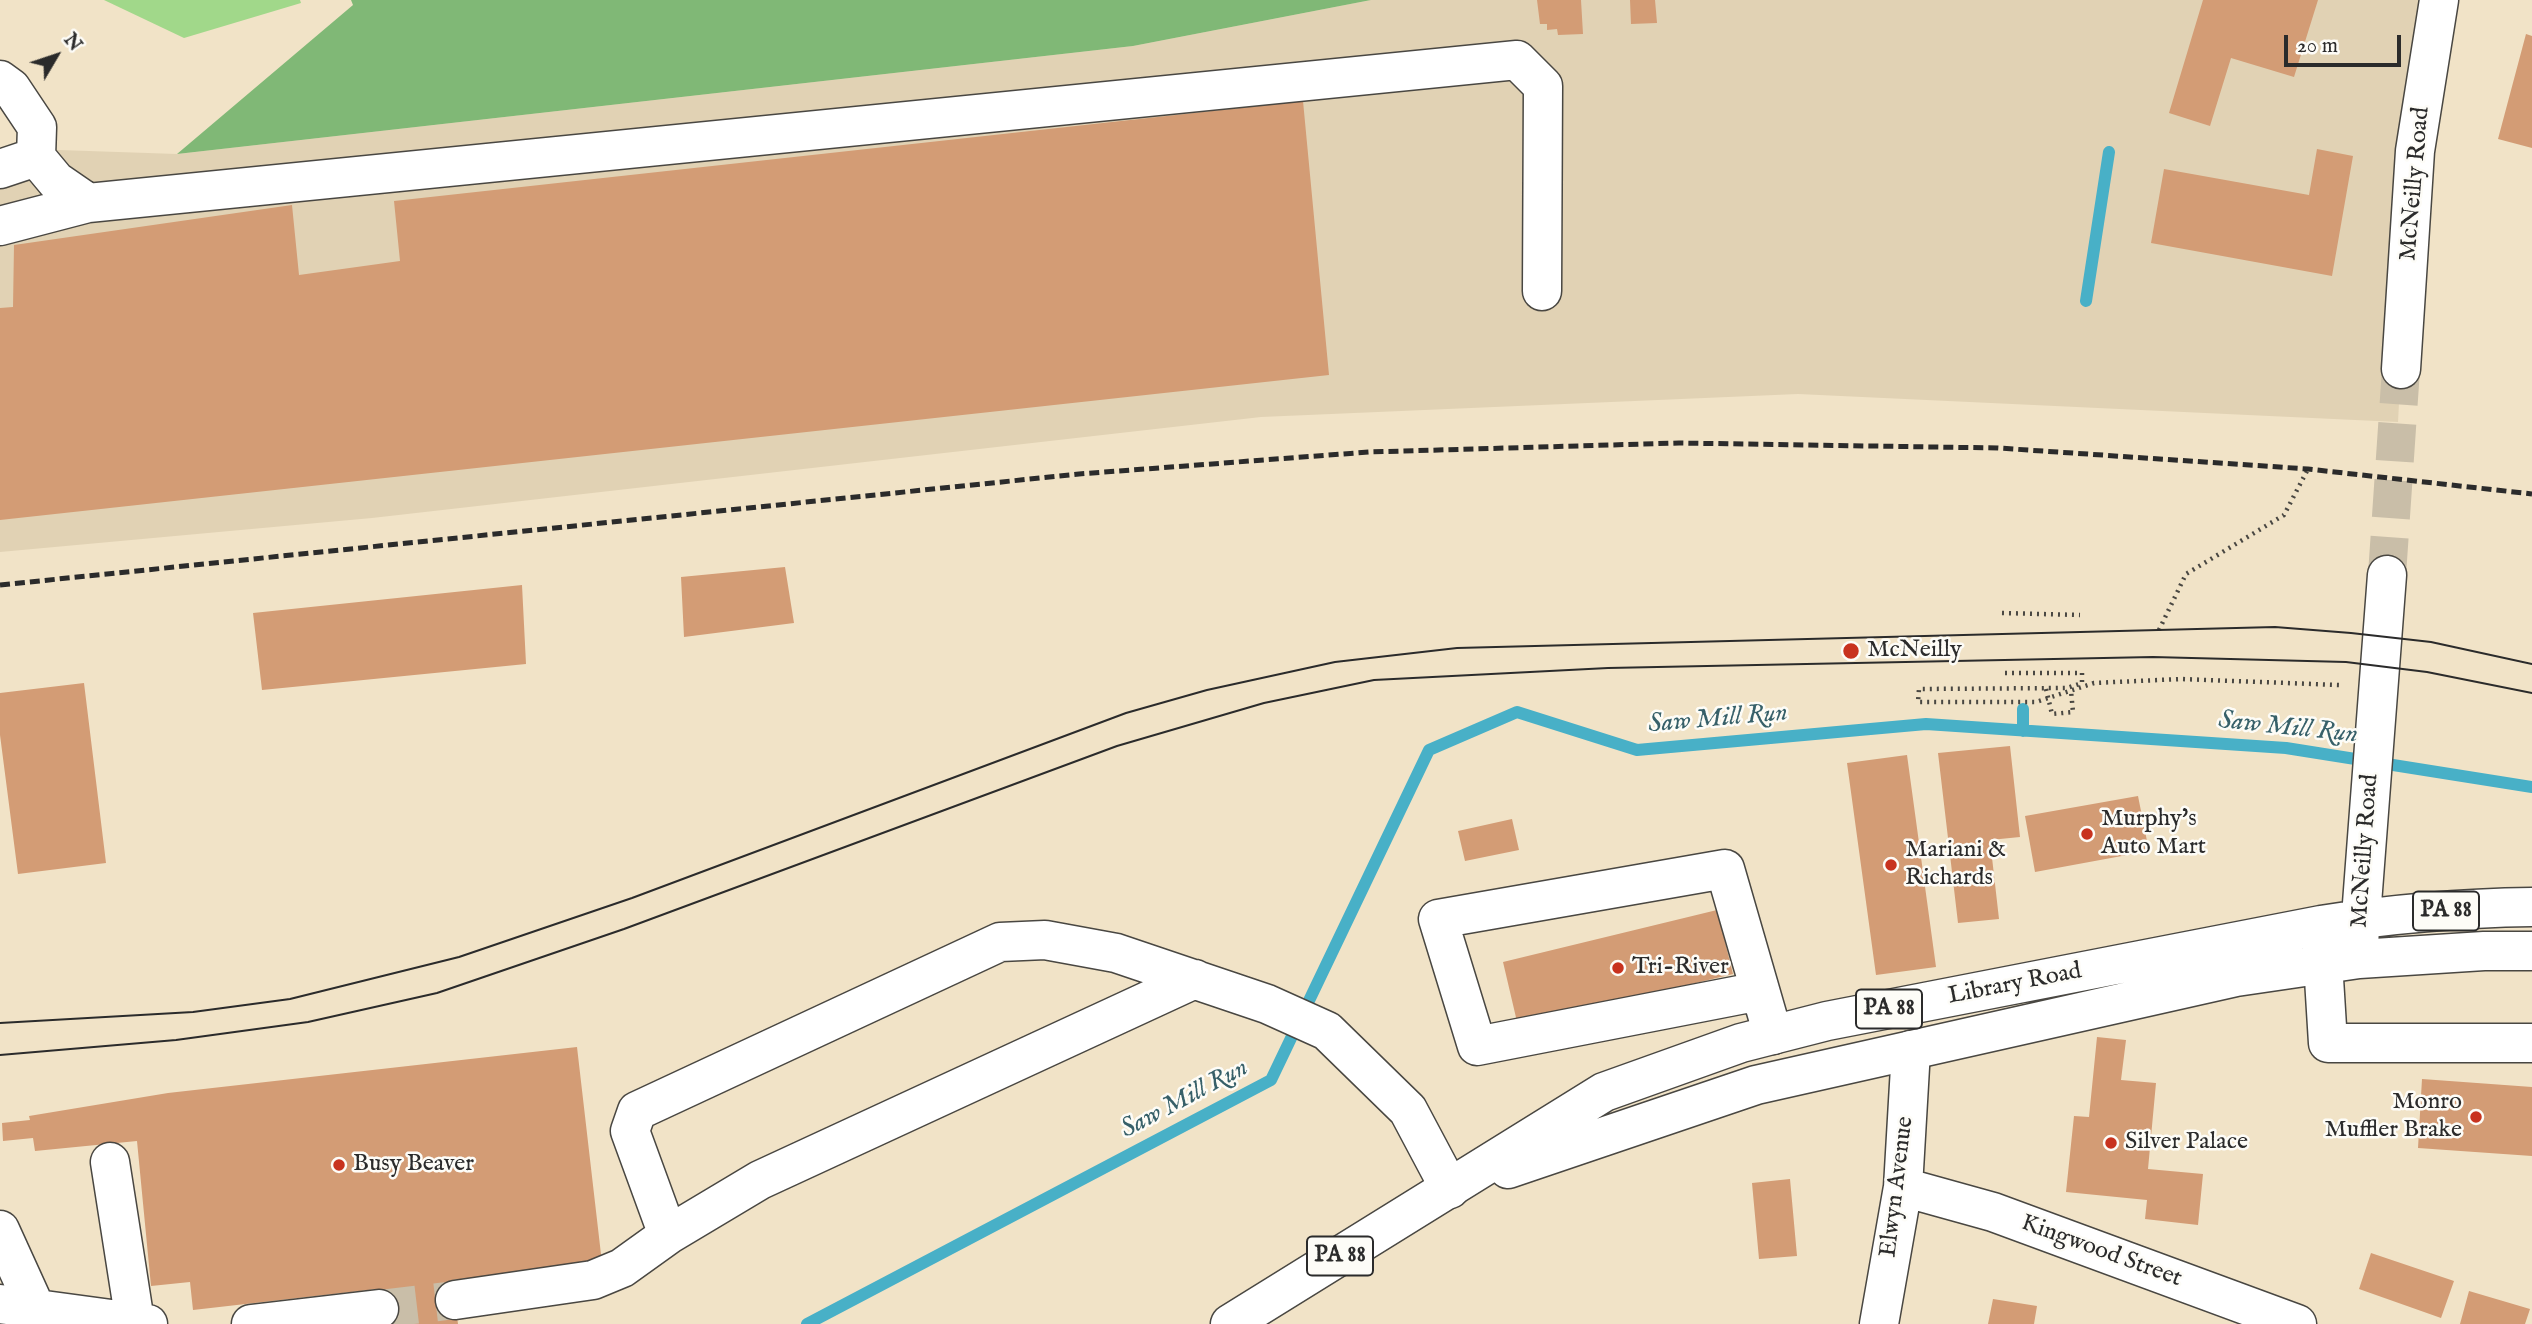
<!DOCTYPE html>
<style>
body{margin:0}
#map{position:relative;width:2532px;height:1324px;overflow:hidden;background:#f1e3c7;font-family:"IM FELL English",serif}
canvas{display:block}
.north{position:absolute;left:21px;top:21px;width:70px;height:70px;-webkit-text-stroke:5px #fdfcf7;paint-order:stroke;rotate:51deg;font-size:19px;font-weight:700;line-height:28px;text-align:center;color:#2b2b2b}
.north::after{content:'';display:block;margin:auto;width:24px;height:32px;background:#2b2b2b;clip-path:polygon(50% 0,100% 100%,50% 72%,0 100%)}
.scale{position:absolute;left:2284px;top:35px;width:117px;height:32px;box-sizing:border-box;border:4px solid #2b2b2b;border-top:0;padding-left:9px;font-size:21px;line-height:24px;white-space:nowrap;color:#2b2b2b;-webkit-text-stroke:5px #fdfcf7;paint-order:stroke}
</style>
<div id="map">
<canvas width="2532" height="1324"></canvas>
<div class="north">N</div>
<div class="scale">20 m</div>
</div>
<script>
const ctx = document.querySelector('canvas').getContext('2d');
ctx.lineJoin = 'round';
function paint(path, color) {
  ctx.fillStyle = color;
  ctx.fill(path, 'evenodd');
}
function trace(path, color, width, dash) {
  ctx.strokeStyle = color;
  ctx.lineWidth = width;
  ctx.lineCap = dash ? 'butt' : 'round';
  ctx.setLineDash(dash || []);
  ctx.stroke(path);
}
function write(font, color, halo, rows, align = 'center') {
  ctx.font = font + ' "IM FELL English",serif';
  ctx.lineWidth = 5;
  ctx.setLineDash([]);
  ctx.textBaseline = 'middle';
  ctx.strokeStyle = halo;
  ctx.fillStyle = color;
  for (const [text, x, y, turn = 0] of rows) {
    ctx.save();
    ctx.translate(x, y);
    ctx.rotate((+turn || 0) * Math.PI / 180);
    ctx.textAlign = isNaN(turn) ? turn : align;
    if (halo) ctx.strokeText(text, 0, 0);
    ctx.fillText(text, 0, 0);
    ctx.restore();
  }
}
paint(new Path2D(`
 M1371,0h1065l-24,155 -14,267 -600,-28 -537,23 -889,101 -372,34v-404l177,6 956,-108z`), '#e1d2b4');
paint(new Path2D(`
 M104,0h196l1,3 -117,35z`), '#a1d88a');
paint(new Path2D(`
 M351,0h1020l-238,46 -956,108 176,-149z`), '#80b876');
trace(new Path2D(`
 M2086,301l23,-149
 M2023,731v-22
 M807,1324l464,-244 158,-330 88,-38 120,38 289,-26 360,24 246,39`), '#48b0c7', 12);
paint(new Path2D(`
 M1537,0h44l2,34 -25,1 -1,-6 -10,1v-6h-7z
 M1630,0h25l2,23 -26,1z
 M2203,0h115l-24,77 -63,-19 -21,68 -41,-13z
 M2526,34l6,2v112l-34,-9z
 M1303,101l26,274 -1329,145v-212l13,-1 1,-62 278,-40 7,70 101,-14 -6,-60z
 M2317,149l36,7 -21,120 -181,-33 13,-74 145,26z
 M785,567l9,56 -110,14 -3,-60z
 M522,585l4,79 -264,26 -9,-77z
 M84,683l22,180 -88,11 -18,-139v-42z
 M2010,746l10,91 -30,3 9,79 -41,4 -20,-170z
 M1907,755l29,212 -60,8 -29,-212z
 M2138,796l11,55 -114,21 -10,-56z
 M1512,819l7,31 -54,11 -7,-30z
 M1717,910l16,64 -215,52 -15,-64z
 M2097,1037l29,3 -5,40 35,3 -8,86 55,5 -5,51 -53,-6 2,-19 -81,-8 8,-76 15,1z
 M577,1047l25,216 -150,17 6,44h-77l-4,-35 -184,21 -3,-28 -39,4 -14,-145 -102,10 -2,-13 -30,3 -1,-18 28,-3 -1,-4 139,-23z
 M2422,1079l110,8v69l-114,-8z
 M1790,1179l7,77 -38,3 -7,-76z
 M2371,1253l83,28 -13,37 -82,-29z
 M2469,1291l61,18 -5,15h-65z
 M1993,1299l44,7 -3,18h-46z`), '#d39c75');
trace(new Path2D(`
 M379,1309l76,-9`), '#c9bea8', 38, [38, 19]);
trace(new Path2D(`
 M2387,575l14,-206`), '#c9bea8', 38, [38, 19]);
const minor = new Path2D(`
 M0,80l11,8 26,39 -1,30 -36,12
 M36,157l20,24 32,22 1429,-143 26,26 -1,205
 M0,226l88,-23
 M2321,930l7,113h204
 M1195,979l-435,201 -92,55 -38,-104 7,-20 363,-169 45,-2 71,13 151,51 60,27 81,79 42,79
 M1760,991l-283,55 -39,-127 287,-50 48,166
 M110,1162l25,160
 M1903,1187l90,25 304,112
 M0,1230l35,77
 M455,1300l138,-20 29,-12 46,-33
 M0,1304l148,20
 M251,1324l128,-15
 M1879,1324l24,-137 8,-137`);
const major = new Path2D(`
 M2401,369l14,-218 24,-151
 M2359,943l28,-368
 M1508,1169l248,-84 480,-108 123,-18 125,-8h48
 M1230,1324l374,-232 137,-49 86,-22 494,-96c69,-11 140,-17 211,-18`);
trace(minor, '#494742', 41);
trace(major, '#494742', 41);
trace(new Path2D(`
 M2002,613l78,2
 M2159,630l27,-56 98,-59 24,-46
 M2005,673h77v10l-15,5 -148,1 -1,13h118l58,-19 87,-4 158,6
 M2046,689l6,25 21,-2 -2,-21`), '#494742', 4.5, [2, 5]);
trace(minor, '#fff', 38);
trace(major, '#fff', 38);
trace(new Path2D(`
 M0,1023l193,-11 97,-13 169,-42 173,-59 494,-185 81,-23 128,-28 122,-14 818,-21 76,6 80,9 101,22
 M0,1055l176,-15 132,-18 129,-29 187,-64 493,-183 147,-43 110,-23 234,-12 545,-11 193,5 81,10 105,21`), '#2b2b2b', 2);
trace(new Path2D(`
 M0,585l1079,-111 290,-22 310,-9 319,5 310,21 224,25`), '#2b2b2b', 5, [10, 5]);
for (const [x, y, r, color] of [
 [1851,651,9,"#c8321e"],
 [2087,834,7,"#c8321e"],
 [1891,865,7,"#c8321e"],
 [1618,968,7,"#c8321e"],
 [2476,1117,7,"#c8321e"],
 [2111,1143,7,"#c8321e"],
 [339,1165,7,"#c8321e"]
]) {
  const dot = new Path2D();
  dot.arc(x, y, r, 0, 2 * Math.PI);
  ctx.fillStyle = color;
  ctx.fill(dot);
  trace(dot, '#fdfcf7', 2.5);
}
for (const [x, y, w] of [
 [2446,911,66],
 [1889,1009,66],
 [1340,1256,66]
]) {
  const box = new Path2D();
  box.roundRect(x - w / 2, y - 19.5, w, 39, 5);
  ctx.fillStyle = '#fdfcf7';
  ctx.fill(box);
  trace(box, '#2b2b2b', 2);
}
write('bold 23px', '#2b2b2b', null, [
 ["PA 88",2446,911],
 ["PA 88",1889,1009],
 ["PA 88",1340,1256]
]);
write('24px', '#2b2b2b', '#fdfcf7', [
 ["McNeilly Road",2416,184,-85],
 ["McNeilly Road",2366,851,-86],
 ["Library Road",2015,985,-11],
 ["Elwyn Avenue",1898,1187,-83],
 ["Kingwood Street",2101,1252,20]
]);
write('24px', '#2b2b2b', '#fdfcf7', [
 ["McNeilly",1867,651],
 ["Murphy's",2101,820],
 ["Auto Mart",2101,848],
 ["Mariani &",1905,851],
 ["Richards",1905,879],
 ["Tri-River",1632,968],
 ["Monro",2462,1103,"right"],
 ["Muffler Brake",2462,1131,"right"],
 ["Silver Palace",2125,1143],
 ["Busy Beaver",353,1165]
], 'left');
write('italic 26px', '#376069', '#fdfcf7', [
 ["Saw Mill Run",1718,720,-5],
 ["Saw Mill Run",2288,729,6],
 ["Saw Mill Run",1185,1100,-28]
]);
</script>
